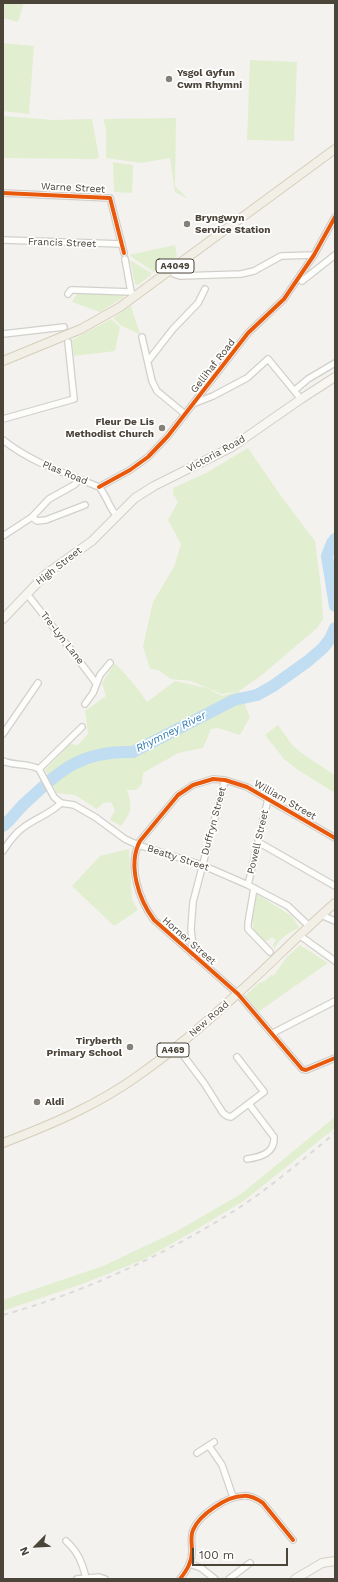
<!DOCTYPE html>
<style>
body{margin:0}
#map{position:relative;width:338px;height:1582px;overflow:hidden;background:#f4f2ee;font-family:"Work Sans",sans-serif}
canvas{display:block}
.frame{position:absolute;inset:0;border:4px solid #4b4439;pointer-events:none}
.north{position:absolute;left:16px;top:1526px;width:40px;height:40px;-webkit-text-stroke:3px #fff;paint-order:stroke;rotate:246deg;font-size:11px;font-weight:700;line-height:16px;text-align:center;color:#4b4439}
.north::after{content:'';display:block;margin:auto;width:14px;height:18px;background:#4b4439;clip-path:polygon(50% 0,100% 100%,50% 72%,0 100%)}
.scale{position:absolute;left:192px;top:1548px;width:96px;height:18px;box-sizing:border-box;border:2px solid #4b4439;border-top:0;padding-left:5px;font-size:12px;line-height:14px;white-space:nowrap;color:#4b4439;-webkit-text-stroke:3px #fff;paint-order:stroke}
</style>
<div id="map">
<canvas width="338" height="1582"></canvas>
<div class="frame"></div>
<div class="north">N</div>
<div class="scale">100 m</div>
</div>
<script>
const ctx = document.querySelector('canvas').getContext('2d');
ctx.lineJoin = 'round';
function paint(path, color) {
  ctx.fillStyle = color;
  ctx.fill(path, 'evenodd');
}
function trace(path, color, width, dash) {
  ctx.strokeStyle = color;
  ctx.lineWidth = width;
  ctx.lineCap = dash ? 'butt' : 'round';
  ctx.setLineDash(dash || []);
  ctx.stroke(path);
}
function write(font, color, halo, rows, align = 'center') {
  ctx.font = font + ' "Work Sans",sans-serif';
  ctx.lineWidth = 3.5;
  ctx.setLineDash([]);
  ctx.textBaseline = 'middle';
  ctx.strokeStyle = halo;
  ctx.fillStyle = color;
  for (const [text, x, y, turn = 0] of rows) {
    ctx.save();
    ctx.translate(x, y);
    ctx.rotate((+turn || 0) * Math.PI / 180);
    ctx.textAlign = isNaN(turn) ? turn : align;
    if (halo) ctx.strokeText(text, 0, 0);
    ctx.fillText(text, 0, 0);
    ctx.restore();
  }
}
paint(new Path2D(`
 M3,3h21l-6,19 -15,-4z
 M3,43l31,3 -5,68 -26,-3z
 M250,60l47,2 -3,79 -47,-1z
 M3,116l50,4 39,-1 7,38 -3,2 -93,-1z
 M176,118l-1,68 13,13 -13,-7 -5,-34 -29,5 -35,-5v-29l-3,-10z
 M113,162l20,3 -1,28 -18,-1z
 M175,245l2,12 -23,15 -25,-17z
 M130,260l21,13v2l-13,10 -3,-1z
 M77,293l45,2 2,2 -24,15 -28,-10z
 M131,306l8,25v3l-19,-9 -7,-7z
 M111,319l9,8 -5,24 -41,5 -2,-16z
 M248,448l33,48 34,45 6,47 2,31 -6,9 -55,47 -23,16 -17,3 -31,-13 -20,-2 -13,-9 -8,-1 -7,-23 10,-44 21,-35 7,-23 -13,-24 10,-18 -5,-8v-6l33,-15z
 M115,663l19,21 13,18 28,-21 32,7 15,8 17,-5 11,26 -10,18 -22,-7 -7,1 -8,19 -25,5 -35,20 -1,11 -6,6h-9c6,18 5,21 -6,36l-11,-6 5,-10 -4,-8 -8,1 -6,6 -22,-14 -18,-2 -12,-23 25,-26 8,1 10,-11 -3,-23 21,-15 -4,-13z
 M278,725l15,21 14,11 28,18v18l-37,-23 -14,-11 -19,-24z
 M129,849l3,51 6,10 -24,16 -42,-40 28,-30z
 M257,894l36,23 6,11c-10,4 -20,11 -25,21l-1,-4 3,-5 -4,-3 -5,4 -5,-1 -8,-10 -2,-9z
 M300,945l28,18 -70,49 -13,-16 14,-13 6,-2 7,-7 1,2 3,-3v-1l11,-15z
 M335,1117v11l-90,72 -51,31 -51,29 -61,24 -79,27v-11l100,-34 74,-35 64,-37z`), '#e1eecf');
trace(new Path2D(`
 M335,539l-3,4 -5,13 8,50
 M3,826c7,-5 13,-14 19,-20 37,-34 57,-56 111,-54l101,-52 23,-5 16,-9 35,-25 15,-13 7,-9 5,-11`), '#c0ddf1', 12);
const street = new Path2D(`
 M3,193l107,5 14,55
 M3,240l119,4
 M125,259l6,33 3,3
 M170,269l4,5 6,2 61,-2 13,-3 27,-15 33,-1
 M302,281l33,-26
 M68,294l3,-4h3l57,2
 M3,334l61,-7
 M142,337l10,44 5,10 28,23
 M148,361l25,-32 25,-26 7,-14
 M295,390l13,-11 27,-16
 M195,403l18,-7 34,-18 21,-19 33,40
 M3,419l71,-20 -6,-57
 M3,440c29,23 62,33 96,47 8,9 10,21 18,29
 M99,487l31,-17 18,-13 20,-21 80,-103 36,-34 30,-44 21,-38
 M32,517l5,4 9,-1 39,-15
 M3,536l29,-19 17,-18 25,-14 5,-5
 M27,594l41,52 28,37
 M85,704l8,-11 7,-18 10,-12
 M3,734l35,-51
 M3,761c11,5 25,2 36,8
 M39,769l15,28 7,6 13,2 21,12 30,22 13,6 64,20 46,20 40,21 21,20
 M39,769l43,-42
 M335,838l-88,-51 -22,-7 -12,-1 -20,6 -15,10 -38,46c-13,24 -1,59 14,79l84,74 64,75 4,1 29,-12
 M258,842l77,44
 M3,851c6,-9 12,-18 21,-24 12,-9 26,-13 37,-24
 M248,885l20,-86
 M254,888l-6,35v6l22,23
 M321,915l14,6
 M299,935l36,26
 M194,956l-3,-27 2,-27 32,-122
 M273,1033l62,-32
 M177,1047l27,36 19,30 4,3 4,1 33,-25 -27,-35
 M247,1159c14,-2 28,-6 27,-22l-25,-33
 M209,1446l13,19 11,32
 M197,1453l17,-11
 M66,1541c12,11 16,21 20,37
 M190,1564l11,4 14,11
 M77,1579l22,-2 6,2
 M180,1579c7,-9 12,-17 12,-28 0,-8 -2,-14 1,-21 6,-15 34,-34 50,-34 7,-1 14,3 20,7l30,37
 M229,1579l21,-16`);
const secondary = new Path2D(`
 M3,619l43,-45 46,-33 43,-43 19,-12 78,-39 69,-48 34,-22
 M295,1579l27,-16 13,-2`);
const primary = new Path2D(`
 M3,361l78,-32 39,-22 215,-158
 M3,1143c47,-18 95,-38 136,-68 34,-24 67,-52 98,-81 34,-30 64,-62 98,-91`);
trace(street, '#d2d0cb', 8);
trace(secondary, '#d3cfc5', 10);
trace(primary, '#d6cebb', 10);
trace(street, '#fdfdfc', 5.5);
trace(secondary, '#f7f6f1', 8);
trace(primary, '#f2efe6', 8);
trace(new Path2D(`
 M3,1315c82,-23 159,-59 231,-104 36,-23 68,-51 101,-78`), '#dbdbda', 2, [5, 5]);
trace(new Path2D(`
 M3,193l107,5 14,55
 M99,487l31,-17 18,-13 20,-21 80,-103 36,-34 30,-44 21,-38
 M335,838l-88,-51 -22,-7 -12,-1 -20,6 -15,10 -38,46c-13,24 -1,59 14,79l84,74 64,75 4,1 29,-12
 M180,1579c7,-9 12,-17 12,-28 0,-8 -2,-14 1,-21 6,-15 34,-34 50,-34 7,-1 14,3 20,7l30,37`), '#e8590c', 4);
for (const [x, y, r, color] of [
 [169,79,4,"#868178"],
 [187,224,4,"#868178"],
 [162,428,4,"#868178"],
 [130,1047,4,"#868178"],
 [37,1102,4,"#868178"]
]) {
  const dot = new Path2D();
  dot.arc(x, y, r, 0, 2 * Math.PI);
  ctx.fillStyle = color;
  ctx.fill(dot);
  trace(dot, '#fff', 1.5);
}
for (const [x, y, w] of [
 [175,266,38],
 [173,1050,32]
]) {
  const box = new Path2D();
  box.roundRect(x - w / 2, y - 7, w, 14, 3);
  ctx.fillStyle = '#fff';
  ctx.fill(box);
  trace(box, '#4b4439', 1);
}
write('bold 9px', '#4b4439', null, [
 ["A4049",175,266],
 ["A469",173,1050]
]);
write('bold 10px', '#4b4439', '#fff', [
 ["Ysgol Gyfun",177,73],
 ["Cwm Rhymni",177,85],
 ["Bryngwyn",195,218],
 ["Service Station",195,230],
 ["Fleur De Lis",154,422,"right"],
 ["Methodist Church",154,434,"right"],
 ["Tiryberth",122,1041,"right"],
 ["Primary School",122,1053,"right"],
 ["Aldi",45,1102]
], 'left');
write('10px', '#4b4439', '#fff', [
 ["Warne Street",73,188,3],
 ["Francis Street",62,243,2],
 ["Gellihaf Road",213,366,-52],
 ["Victoria Road",216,454,-29],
 ["Plas Road",65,473,22],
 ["High Street",59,566,-38],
 ["Tre-Lyn Lane",62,638,52],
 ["William Street",285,800,30],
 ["Duffryn Street",214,821,-75],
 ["Powell Street",258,842,-77],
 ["Beatty Street",178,858,18],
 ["Horner Street",189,941,41],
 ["New Road",209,1019,-41]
]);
write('italic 11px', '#2e7ab2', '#fff', [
 ["Rhymney River",171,732,-27]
]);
</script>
